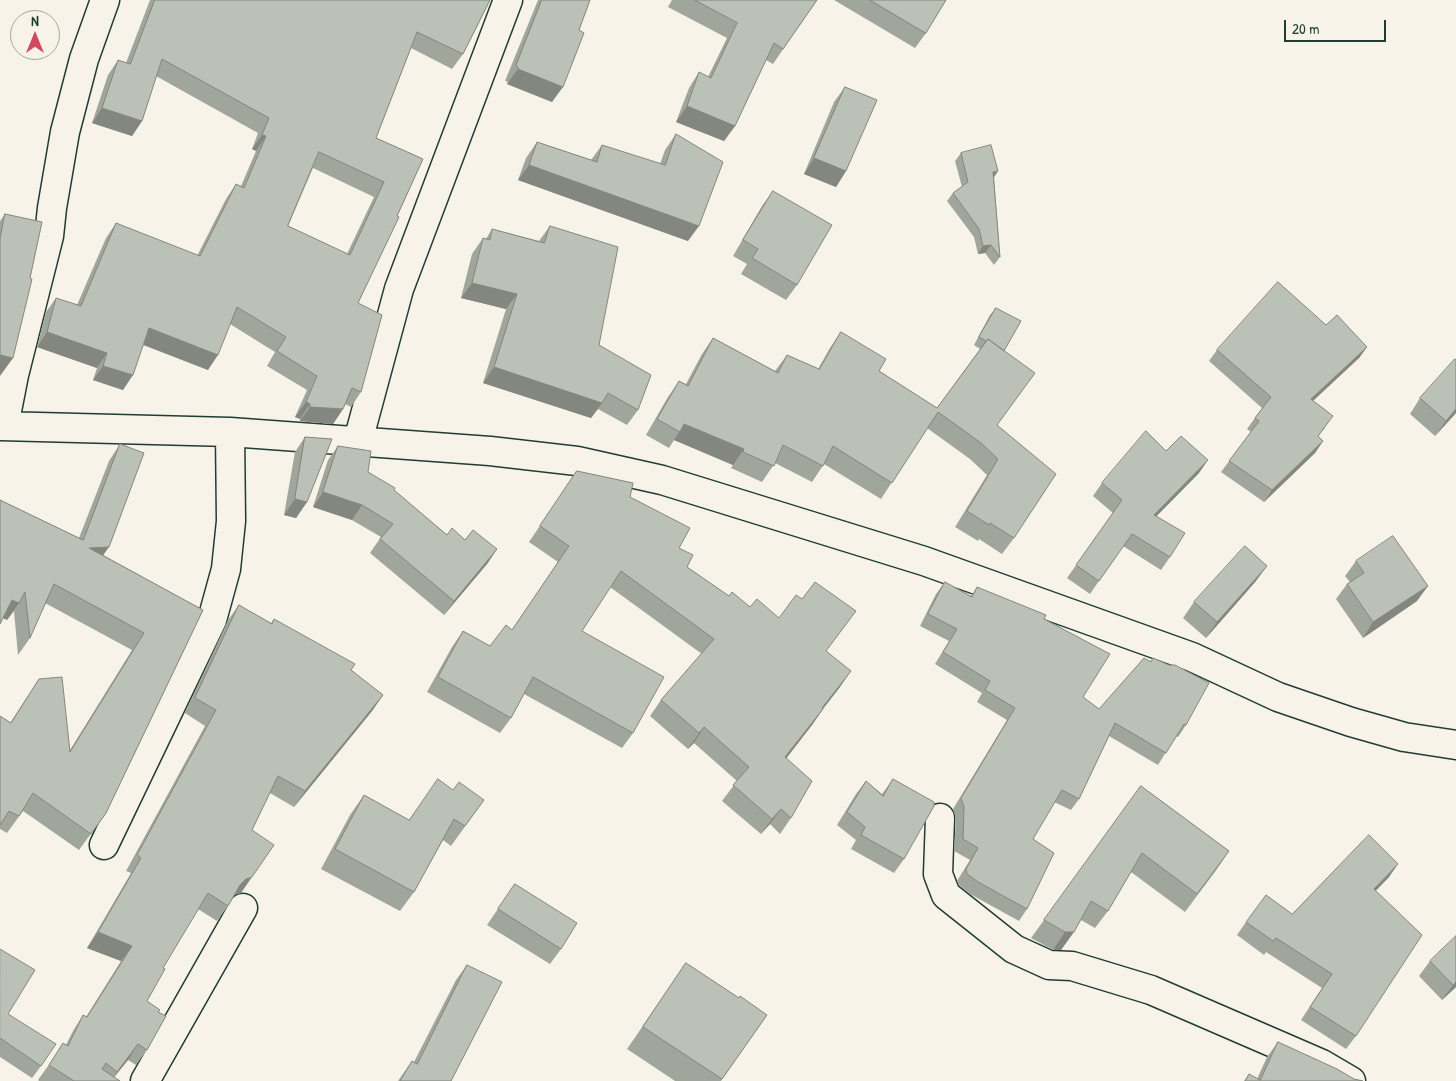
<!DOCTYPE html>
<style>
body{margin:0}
#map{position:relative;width:1456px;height:1081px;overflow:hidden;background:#f7f3e8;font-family:"Patrick Hand",sans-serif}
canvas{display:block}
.north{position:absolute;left:10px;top:10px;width:50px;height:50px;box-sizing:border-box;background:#f7f3e8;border:1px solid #a1aaa0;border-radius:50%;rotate:0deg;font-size:14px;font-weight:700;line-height:20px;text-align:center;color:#1f3d34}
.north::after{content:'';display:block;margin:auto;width:18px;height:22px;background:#d1495b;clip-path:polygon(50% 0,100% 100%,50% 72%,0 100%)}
.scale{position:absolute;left:1284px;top:20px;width:102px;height:22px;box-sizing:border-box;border:2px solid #1f3d34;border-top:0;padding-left:6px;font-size:15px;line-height:18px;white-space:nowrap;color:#1f3d34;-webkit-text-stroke:4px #f7f3e8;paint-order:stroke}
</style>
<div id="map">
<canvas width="1456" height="1081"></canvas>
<div class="north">N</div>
<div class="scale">20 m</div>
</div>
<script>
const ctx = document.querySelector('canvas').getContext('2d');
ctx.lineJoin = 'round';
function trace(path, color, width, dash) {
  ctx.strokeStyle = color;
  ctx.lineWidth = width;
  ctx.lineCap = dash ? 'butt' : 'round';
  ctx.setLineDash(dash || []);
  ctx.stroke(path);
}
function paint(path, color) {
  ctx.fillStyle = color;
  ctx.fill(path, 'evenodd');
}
const street = new Path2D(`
 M0,426l230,6 260,19 87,10 85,19 262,81 268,96 86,40 73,25 53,15 52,8
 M4,426l10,-51 35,-139 3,-28 13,-76 19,-73 21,-59
 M358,441l41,-152 109,-289
 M940,818l-2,56 8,21 68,54 35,16 23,1 79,24 171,74 29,17
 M104,845l108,-225 14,-51 5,-48 -1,-89
 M145,1081l98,-173`);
trace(street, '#1f3d34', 31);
trace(street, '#f7f3e8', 28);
paint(new Path2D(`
 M150,0h340l-27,54 -11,15 -41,-21 -35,90 47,21 -65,144 3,89 -10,15 -6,-3 -2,5 -10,15 -33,-3v-2l-5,-2 12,-27 -40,-24 8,-14 -45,-28 -22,46 -65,-25 -20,45 -30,-10 4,-12 -60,-21 9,-35 10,-14 21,7 29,-67 10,-15 81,33 29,-57 10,-15 5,2 15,-35 -4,-2 6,-16 -102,-57 -14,45 -10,15 -40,-13 16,-48 10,-15 8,3zM313,168l61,29 -27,57 -59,-28z
 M538,0h52l-38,102 -45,-18 1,-2 -3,-1z
 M672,0h145l-44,64 -7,-4 -31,66 -11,15 -48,-19 13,-34 10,-16 9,5 19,-39 -59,-31z
 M834,0h112l-20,33 -11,15z
 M845,87l1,84 -10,16 -32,-13 30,-72z
 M676,134l12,107 -170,-61 8,-22 11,-16 54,18 11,-15 58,19 5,-14z
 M961,153l33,24 6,80 -6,8 -9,-12 -7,1 -4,-17 -27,-36 6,-8 9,-6 -7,-26z
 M773,191l24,94 -11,15 -45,-26 6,-10 -14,-8 29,-50z
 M5,214l-5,162v-155z
 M550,226l49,119 39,65 -11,15 -29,-16 -7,9 -108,-35 23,-74 -45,-11 11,-44 11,-16 3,1 6,-10 47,12z
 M996,308l8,43 -7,74 17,113 -12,16 -23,-15 -1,2 -23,-14 32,-52 -17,-16 -43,-31 -46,71 -57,-35 -12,18 -37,-19 -13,19 -31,-14 2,-3 -59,-25 -5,8 -23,-13 22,-38 11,-16 7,3 16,-30 11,-16 62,33 12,-16 31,14 12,-21 11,-16 38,39 58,37 43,-59 -6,-4 16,-30z
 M1326,325l41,22 -8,11 -46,43 12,27 -7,8 5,5 -8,12 -51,49 -43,-30 30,-40 -4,-3 15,-21 -53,-47 8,-11z
 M1456,360v53l-21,23 -25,-22 10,-16z
 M305,437l2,65 -11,16 -12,-3 11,-63z
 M120,444l-17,111 100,55 -97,203 -27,37 -56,-39 -16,22 -7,-4v-113l10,7 29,-44 31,71 62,-100 -87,-47 -15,35 -12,17 -4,-44 -7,9 -7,-120 79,38 30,-77z
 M338,446l30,26 26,18 53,45 50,14 -10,15 -43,51 -74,-62 11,-16 -29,-17 -39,-13 15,-47z
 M1166,451l33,22 -43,43 14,41 -9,13 -38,-24 -33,48 -23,-16 46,-65 -20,-17 9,-13z
 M577,471l53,26 49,51 8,19 42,29 21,11 29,11 48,33 13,36 -17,22 -11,16 -26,33 5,60 -11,16 -10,-10 -9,10 -39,-33 15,-20 -43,-38 -6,6 -38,-33 11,-16 41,-46 -92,-67 -28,44 51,102 -11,15 -98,-54 -13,24 -11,15 -73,-41 25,-45 11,-16 27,15 22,-16 46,-68 -29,-20z
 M1356,561l61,40 -54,37 -27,-39 11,-15 3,-2 -5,-6z
 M1256,581l-50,57 -23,-20 11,-16z
 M945,582l26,14 6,-9 67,32 39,78 16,12 52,-47 2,-4 33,67 -8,12 -2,-1 -18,29 -49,-29 -30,63 -8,11 -17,-8 -21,37 -6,70 -8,12 -49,-27 -11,-9 -2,-4 13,-21 -16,-9 2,-32 -3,-10 54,-89 -30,-18 5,-9 -47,-29 14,-23 -29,-15 16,-32z
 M239,605l32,18 3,-4 77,51 32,25 -11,16 -78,96 -24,-14 -18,37 -11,63 -7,2 -6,11 -11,15 -19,-12 -35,59 -16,33 11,11 -11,38 -11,15 -8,-5 -14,17 6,4h-81l-1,-1 15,-21 10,-16 3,2 7,-14 10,-16 3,2 35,-56 -34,-13 44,-75 -5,-2 79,-145 -20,-13 43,-93z
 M893,779l11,80 -10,14 -43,-24 5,-9 -19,-15 19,-31 10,-13 16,13z
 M1141,786l88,65 -12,18 -32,43 -54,-40 -23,39 -13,17 -14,-8 -20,30h-8l-22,-12z
 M453,790l31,10 -33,46 -8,-6 -29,52 -14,19 -79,-42 29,-54 14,-20 45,25z
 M1389,877l-13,13 -20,146 -10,13 -45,-29 21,-32 -56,-36 -2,3 -27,-20 9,-13 46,-8z
 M515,884l46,65 -11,15 -63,-39z
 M0,949l8,65 33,52 -9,12 -32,-21z
 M1430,961l26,26 -14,13 -23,-24z
 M686,963l53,35 28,17 -46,66h-46l-48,-32z
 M467,965l-16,116h-53l14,-20 2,1 42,-82z
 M1278,1042l76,37 9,2h-119l5,-7 8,5 10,-22z`), '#a1a69d');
paint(new Path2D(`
 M518,69l45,18 -11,15 -45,-18z
 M687,106l48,20 -11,15 -48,-19z
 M102,108l40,13 -10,15 -40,-13z
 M262,135l4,1 -10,15 -4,-2z
 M814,158l32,13 -10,16 -32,-13z
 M529,165l170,61 -11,15 -170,-61z
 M998,171l-5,8v-7z
 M991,245l-6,8 -7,1 5,-8z
 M472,283l45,11 -11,15 -45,-11z
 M149,328l69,27 -10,15 -69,-27z
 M47,332l60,21 -10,15 -60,-21z
 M1367,347l-8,11 -56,52 8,-11z
 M0,355l13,3 -13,18z
 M103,366l30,9 -10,15 -30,-10z
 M494,367l108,36 -11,15 -108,-35z
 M306,402l4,2 -10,15 -5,-2z
 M310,407l33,2 -10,15 -33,-3z
 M1456,409v4l-21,23 11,-15z
 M684,424l60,25 -11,16 -59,-25z
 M1323,441l-8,12 -51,49 8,-12z
 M1208,460l-9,13 -54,55 9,-13z
 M323,492l39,13 -10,15 -39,-13z
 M295,499l12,3 -11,16 -12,-3z
 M109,547l-12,17 -8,-16z
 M497,549l-10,15 -43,51 10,-14z
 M1267,566l-11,15 -50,57 11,-16z
 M1428,586l-11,15 -54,37 10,-16z
 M12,600l7,3 -12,17 -7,-3z
 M851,671l-11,16 -29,37 11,-16z
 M383,695l-11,16 -78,96 11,-16z
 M823,709l-11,16 -37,48 10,-16z
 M704,727l-10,16 -6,6 11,-16z
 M781,809l-11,15 -9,10 11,-15z
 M1398,864l-9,13 -24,25 9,-13z
 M252,877l-11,16 -6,2 5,-10 6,-6z
 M98,932l34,14 -11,15 -34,-13z
 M1065,932h9l-13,18h-8z
 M1456,982v5l-14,13 11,-15z
 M138,1044l-10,16 -17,21 6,-9z`), '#83877f');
const building = new Path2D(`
 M155,0h335l-27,54 -46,-22 -41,106 47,21 -26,57 2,1 -41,86 24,12 -21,77 -9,-4 -9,21 -33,-2v-3l-4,-2 11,-26 -40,-25 9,-14 -49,-30 -19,48 -69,-27 -16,47 -30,-9 4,-13 -60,-21 9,-34 25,8 35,-83 84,33 36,-72 8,4 22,-52 -4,-1 7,-17 -107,-59 -20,62 -40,-13 16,-48 12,4zM319,152l65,30 -34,73 -62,-29z
 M542,0h48l-11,30 5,3 -21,54 -45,-18v-2l-2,-1z
 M695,0h122l-34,49 -9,-6 -39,83 -48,-20 12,-34 12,6 26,-55z
 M870,0h76l-20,33z
 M845,87l32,13 -31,71 -32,-13z
 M676,134l47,28 -24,64 -170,-61 8,-23 60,20 5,-17 63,20z
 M991,145l7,26 -5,1 7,85 -9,-12 -8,1 -4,-17 -26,-36 15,-11 -7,-29z
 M773,191l59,34 -35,60 -45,-27 6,-9 -15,-9z
 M5,214l37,8 -12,56 2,1 -19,79 -13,-3v-116z
 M550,226l68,21 -19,98 52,30 -13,35 -30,-17 -6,10 -108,-36 23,-73 -45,-11 11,-45 7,2 2,-11 52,14z
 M1278,282l48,43 11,-10 30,32 -56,52 22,17 -15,20 5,5 -51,49 -43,-29 30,-40 -4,-3 16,-21 -54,-47z
 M996,308l25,13 -17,30 -16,-12 -2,2 -7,-4z
 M841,332l45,27 -7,12 58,37 51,-69 47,34 -38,52 59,49 -42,64 -24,-15 -1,2 -22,-14 31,-52 -17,-16 -43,-31 -46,71 -59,-37 -10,20 -40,-21 -9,21 -31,-14 1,-3 -60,-25 -4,8 -23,-13 22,-38 9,5 25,-48 65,35 9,-18 32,14z
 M1455,359l1,1v49l-10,12 -26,-23z
 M1146,431l20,20 15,-15 27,24 -54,55 31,18 -15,24 -38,-23 -33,47 -23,-16 46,-65 -20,-17z
 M305,437l27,2 -25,63 -12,-3z
 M120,444l24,9 -35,94 -20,1 114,62 -97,203 -15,21 -58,-41 -14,23 -10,-5 -9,14v-109l11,7 28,-44 23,-2 8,75 74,-119 -90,-49 -24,54 -5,-46 -6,11 -7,-3 -12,24v-124l83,40z
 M338,446l33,5 -3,21 27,16 -1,2 53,45 5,-7 13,12 8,-10 24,19 -43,52 -74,-62 13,-15 -31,-19 -39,-13z
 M577,471l56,12 -3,14 60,31 -11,20 14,7 -6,12 42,29 3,-4 18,15 7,-8 22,19 17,-23 6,4 13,-17 41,29 -30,40 25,20 -29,37 1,1 -38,48 27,24 -21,37 -10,-9 -9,10 -39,-34 16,-18 -45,-40 -5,6 -38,-33 53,-61 -93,-68 -39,60 82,46 -31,56 -100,-56 -22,41 -73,-41 25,-46 27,15 16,-21 6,5 57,-84 -29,-20z
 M1393,536l35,50 -55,36 -26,-38 17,-11 -8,-12z
 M1245,546l22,20 -50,56 -23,-20z
 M945,582l27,15 5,-10 69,28 -2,4 66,35 -27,43 16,12 45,-51 7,4 2,-4 16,7h6l34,18 -23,42 -2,-1 -18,29 -51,-30 -36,76 -17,-9 -29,49 21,14 -27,56 -49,-27 -11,-8 -1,-5 12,-21 -15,-9 1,-32 -3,-9 54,-90 -30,-18 5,-9 -47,-29 14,-23 -29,-15z
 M239,605l33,19 2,-5 81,45 -4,6 32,25 -78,96 -27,-15 -26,54 22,15 -22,32 -6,2 -6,6 -12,21 -20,-13 -45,75 2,1 -18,32 13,9 -2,2 8,4 -19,34 -9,-6 -21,28 -11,-9 -4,6 18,12h-46l-25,-16 14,-22 5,3 15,-31 4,2 45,-71 -34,-14 43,-74 -4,-3 79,-145 -21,-12z
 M438,779l15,11 6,-8 25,18 -19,26 -11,-7 -40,73 -79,-43 29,-54 45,25z
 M893,779l41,23v4l-30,53 -43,-24 4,-8 -18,-15 19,-31 17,15z
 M1141,786l88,65 -32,43 -55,-41 -34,58 -17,-10 -17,31h-9l-21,-12z
 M1369,835l29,29 -24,25 48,46 -66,101 -46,-29 22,-33 -56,-36 -3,3 -27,-19 20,-27 26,19z
 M515,884l62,39 -16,26 -63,-40z
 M1456,936v46l-3,3 -23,-24z
 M0,949l35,21 -27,44 48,30 -15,22 -41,-28z
 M686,963l53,35 1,-2 27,19 -45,64 -79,-52z
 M467,965l35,17 -51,99h-51l12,-20 5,3z
 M1278,1042l59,27 17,10 9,2h-118l4,-7 11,6z`);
paint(building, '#bbc1b6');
trace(building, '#83877f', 1);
</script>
